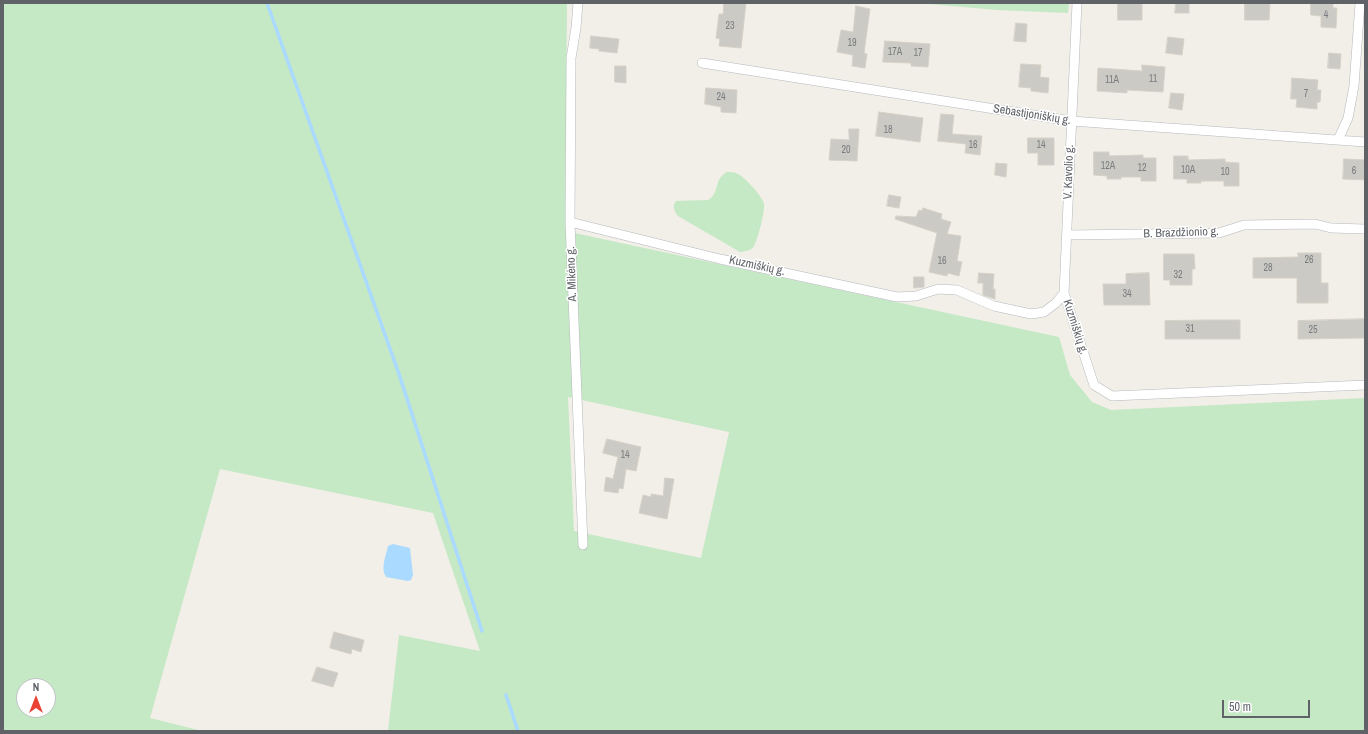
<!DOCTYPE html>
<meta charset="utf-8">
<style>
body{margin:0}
#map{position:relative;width:1368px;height:734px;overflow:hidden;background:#f1efe8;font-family:"Archivo Narrow",sans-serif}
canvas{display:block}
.frame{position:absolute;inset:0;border:4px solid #5f6368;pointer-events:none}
.north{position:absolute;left:16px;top:678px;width:40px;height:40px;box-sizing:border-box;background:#fff;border:1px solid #bfc1c3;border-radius:50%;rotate:0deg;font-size:11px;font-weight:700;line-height:16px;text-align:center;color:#5f6368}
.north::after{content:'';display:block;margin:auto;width:14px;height:18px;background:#ea4335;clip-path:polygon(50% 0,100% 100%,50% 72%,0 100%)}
.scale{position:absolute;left:1222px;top:700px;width:88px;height:18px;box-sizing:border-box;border:2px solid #5f6368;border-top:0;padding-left:5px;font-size:12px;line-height:14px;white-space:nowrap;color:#5f6368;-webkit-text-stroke:3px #fff;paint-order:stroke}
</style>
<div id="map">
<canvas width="1368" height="734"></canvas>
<div class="frame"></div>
<div class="north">N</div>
<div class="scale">50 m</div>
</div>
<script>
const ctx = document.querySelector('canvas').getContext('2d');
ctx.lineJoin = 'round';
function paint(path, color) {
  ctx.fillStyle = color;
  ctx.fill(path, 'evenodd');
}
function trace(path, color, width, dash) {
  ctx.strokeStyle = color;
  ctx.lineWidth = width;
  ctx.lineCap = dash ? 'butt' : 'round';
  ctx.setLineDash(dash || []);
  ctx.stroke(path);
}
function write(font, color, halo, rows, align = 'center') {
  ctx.font = font + ' "Archivo Narrow",sans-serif';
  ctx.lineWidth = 3;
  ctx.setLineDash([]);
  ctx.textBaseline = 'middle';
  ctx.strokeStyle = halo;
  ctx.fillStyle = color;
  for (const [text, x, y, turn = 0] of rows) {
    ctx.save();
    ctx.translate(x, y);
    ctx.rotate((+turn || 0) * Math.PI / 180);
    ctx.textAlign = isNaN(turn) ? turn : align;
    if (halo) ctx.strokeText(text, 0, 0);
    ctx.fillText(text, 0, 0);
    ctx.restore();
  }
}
paint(new Path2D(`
 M3,3h564l-2,228 494,106 11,38 22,27 19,8 254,-12v333h-977l11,-96 81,16 -47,-138 -213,-44 -70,249 52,13h-199zM568,397l161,35 -28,126 -127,-27zM24,686h24v24h-24z
 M918,3h151l-1,10 -71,-3z
 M726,172c5,0 8,0 12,2 7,3 25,23 26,30 1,7 -6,35 -10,42 -3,5 -9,5 -14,6l-62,-36c-4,-6 -6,-9 -2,-15l32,-1c10,-5 7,-16 13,-23 1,-2 4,-3 5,-5z`), '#c5e8c5');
paint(new Path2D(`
 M393,544l17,4 3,27 -2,5 -3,1 -22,-4c-6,-9 0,-21 2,-31z`), '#aadaff');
trace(new Path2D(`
 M267,3l132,371 83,257
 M506,695l12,36`), '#aadaff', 3.5);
const building = new Path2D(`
 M724,3h22l-5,45 -22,-2 1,-7 -4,-1 3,-24h4z
 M1118,3h24v17h-24z
 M1176,3h13v10h-14z
 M1245,3h25l-1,17h-24z
 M1311,3h22v5h4l-1,20 -15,-1v-11l-10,-1z
 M856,6l14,3 -6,44 3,1 -2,14 -13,-2 1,-11 -16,-3 4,-22 12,2z
 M1016,23l11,1 -1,18 -12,-1z
 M591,36l28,3 -2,14 -18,-2v-2l-9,-1z
 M1168,37l16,2 -2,16 -16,-2z
 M885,41l45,3 -2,23 -17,-1v-3l-28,-1z
 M1329,53l12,1 -1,15 -12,-1z
 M1021,64l20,1 -1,12 9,1 -1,15 -17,-2v-3l-12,-1z
 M1142,65l23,2 -2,25 -36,-2v3l-30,-2 1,-23 44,3z
 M615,66h11v17l-11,-1z
 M1292,78l26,2 -1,10h4l-1,12h-3v7l-21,-2 1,-8h-6z
 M706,88l31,2 -1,23 -15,-1v-5l-16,-3z
 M1171,93l13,1 -2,16 -13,-2z
 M879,112l44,6 -3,24 -44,-6z
 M941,114l13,1 -2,19 30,2 -2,19 -15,-2 1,-9 -28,-3z
 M849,129h10l-2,32 -28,-1 2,-21 18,1z
 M1028,138h26v27h-16v-12h-10z
 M1094,152h15v4l34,-1v3h13v23h-15v-4h-20v2h-14v-3l-13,-1z
 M1174,156h14v4l37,-1v3l14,1v23h-15v-5h-23v2h-14v-4h-13z
 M1344,159l21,1v20l-22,-1z
 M996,163l11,1 -1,13 -11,-2z
 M889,195l12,2 -2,11 -12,-2z
 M923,208l19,6 -1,5 10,3 -4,12 14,2 -4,25 5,1 -3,14 -11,-3 -1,3 -18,-4 8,-39 -42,-14 1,-3 20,1 3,-7 3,1z
 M1298,253h23v30h7v20h-31v-25h-44v-20l45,-1z
 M1164,254h30l1,15h-3v16h-22v-5h-6z
 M979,273l15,1 -1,15h2v10l-12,-4v-12h-5z
 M1149,273l1,32h-46l-1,-21h23v-10z
 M914,277h10v10l-10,1z
 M1365,319v19l-67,1v-18z
 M1209,320h31v19h-75v-18z
 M607,439l34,8 -5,24 -10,-2 -3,20 -4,-1 -1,5 -14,-2 2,-14 7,2 5,-22 -15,-4z
 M665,478l9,1 -7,40 -28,-6 4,-18 8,2v-3l12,2z
 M334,632l30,8 -3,12 -9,-3 -1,5 -21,-6z
 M317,667l21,6 -5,14 -21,-6z`);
paint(building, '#cccac5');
trace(building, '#d6d1c6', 1);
const street = new Path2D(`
 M578,3l-2,25 -5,30 -1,164 13,323
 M702,63l369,58 294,21
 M1338,140l10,-22 6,-32 6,-83
 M570,222l150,37 177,38 19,-1 22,-7 19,1 37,16 37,8 13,-2 12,-9 8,-10 30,92 18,11 253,-11
 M1067,235l152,-2 25,-8 71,-1 16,4 34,1
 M1064,293l13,-290`);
trace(street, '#b5b8bc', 10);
trace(street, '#fff', 9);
write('10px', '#7a7d7f', null, [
 ["4",1326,15],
 ["23",730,26],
 ["19",852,43],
 ["17A",895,52],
 ["17",918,53],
 ["11",1153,79],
 ["11A",1112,80],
 ["7",1306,94],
 ["24",721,97],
 ["18",888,130],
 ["16",973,145],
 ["14",1041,145],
 ["20",846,150],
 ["12A",1108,166],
 ["12",1142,168],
 ["10A",1188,170],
 ["6",1354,171],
 ["10",1225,172],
 ["26",1309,260],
 ["16",942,261],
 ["28",1268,268],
 ["32",1178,275],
 ["34",1127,294],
 ["31",1190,329],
 ["25",1313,330],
 ["14",625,455]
]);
write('12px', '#5f6368', '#fff', [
 ["Sebastijoniškių g.",1032,115,9],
 ["V. Kavolio g.",1069,172,-88],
 ["B. Brazdžionio g.",1181,233,-2],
 ["Kuzmiškių g.",757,266,12],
 ["A. Mikėno g.",572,274,-92],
 ["Kuzmiškių g.",1075,327,72]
]);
</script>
